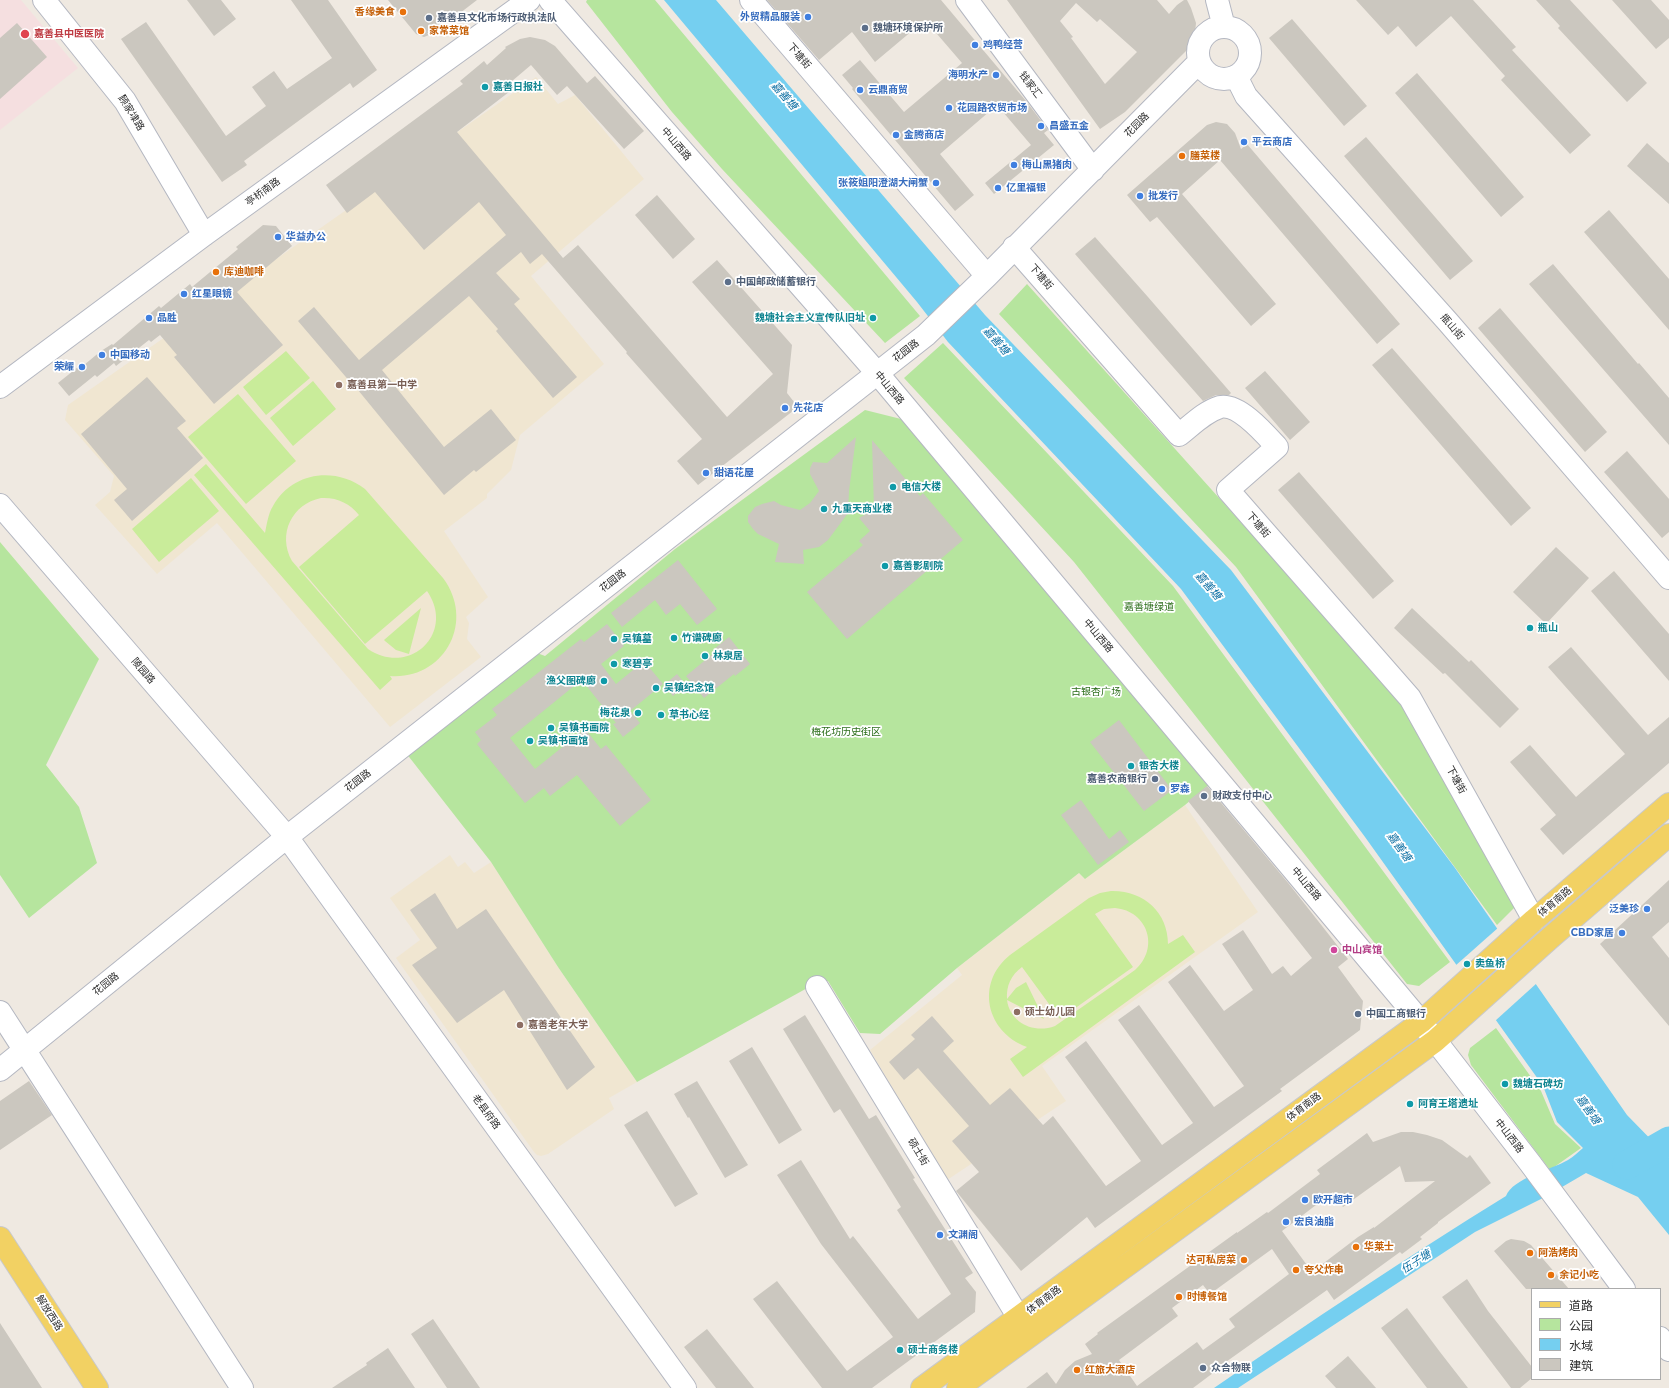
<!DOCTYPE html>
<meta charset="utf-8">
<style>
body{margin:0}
#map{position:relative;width:1669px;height:1388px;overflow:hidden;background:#efe9e1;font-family:Montserrat,"Noto Sans SC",sans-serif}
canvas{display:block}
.legend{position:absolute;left:1531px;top:1288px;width:130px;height:92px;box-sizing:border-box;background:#fff;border:1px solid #ababab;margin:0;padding:5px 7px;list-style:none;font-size:12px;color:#2e2e2e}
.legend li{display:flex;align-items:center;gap:8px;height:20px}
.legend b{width:20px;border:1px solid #ababab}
</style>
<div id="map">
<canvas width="1669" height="1388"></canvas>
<ul class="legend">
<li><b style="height:5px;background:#f2d163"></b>道路</li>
<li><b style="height:11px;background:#b6e59e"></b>公园</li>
<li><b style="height:11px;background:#75cff0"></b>水域</li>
<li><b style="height:11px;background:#cbc7bf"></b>建筑</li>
</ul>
</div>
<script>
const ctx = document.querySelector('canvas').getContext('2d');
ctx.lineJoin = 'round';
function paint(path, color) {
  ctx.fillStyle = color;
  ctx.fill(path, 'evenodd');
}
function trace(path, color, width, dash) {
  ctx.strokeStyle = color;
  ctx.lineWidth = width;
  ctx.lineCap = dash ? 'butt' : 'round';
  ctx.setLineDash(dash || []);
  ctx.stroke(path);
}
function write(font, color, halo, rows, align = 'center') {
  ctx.font = font + ' Montserrat,"Noto Sans SC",sans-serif';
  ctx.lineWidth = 3.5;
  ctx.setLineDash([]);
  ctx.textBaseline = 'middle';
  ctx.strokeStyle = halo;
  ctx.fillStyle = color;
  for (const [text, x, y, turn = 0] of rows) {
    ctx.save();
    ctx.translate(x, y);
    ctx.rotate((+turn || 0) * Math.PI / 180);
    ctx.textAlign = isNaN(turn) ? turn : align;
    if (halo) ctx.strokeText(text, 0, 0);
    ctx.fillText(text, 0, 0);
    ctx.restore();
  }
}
paint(new Path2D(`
 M536,77l22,27 17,-9 69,84 -113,97 73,88 -84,71 -9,35 -24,24v4l-43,33 44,66 -22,20 3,6 -2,16 14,18 -91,70 -173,-204 -60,51 -62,-69 15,-13 4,-16 -49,-56 3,-15z
 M1185,805l73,107 -216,154 24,35 -119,79 -77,-130 92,-75 -5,-7 122,-95 6,6z
 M450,855l8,12 7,-5 9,11 17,-11 67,105 79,115 -28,16 5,11 -66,45 -7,2 -4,-1 -3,-3 -138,-194 24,-18 -30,-42z`), '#f0e6d1');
paint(new Path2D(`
 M0,0h21l57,68 -78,62z`), '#f5dfe0');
paint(new Path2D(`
 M587,0h68l265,316 -35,27 -163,-174 -50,-57 -86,-110z
 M1027,284l377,420 112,202 -19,19 -261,-358 -237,-253z
 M943,343l230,243 277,376 -31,24 -12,-2 -333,-422 -170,-184z
 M865,410l44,11 305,360 -29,24 -100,74 -6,-6 -122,95 -77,66 -20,-1 -32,-52h-8l-183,101 -79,-115 -67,-105 -85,-109 131,-100 8,3 130,-107z
 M0,542l99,117 -53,106 33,42 18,56 -68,55 -29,-43z
 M1496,1028l45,63 14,33 26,24 -31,22 -79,-105 -3,-10 2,-7z`), '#b6e59e');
paint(new Path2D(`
 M286,351l24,27 -44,37 -23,-28z
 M313,381l23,28 -43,37 -23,-28z
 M238,394l58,67 -50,43 -58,-67z
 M206,464l59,69c2,-9 3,-19 8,-27 19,-34 62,-40 92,-17l78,89c33,44 1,102 -53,98l2,3 -12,11 -186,-215zM321,498c15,-1 29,5 38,17l-60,52 66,77 62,-53c29,42 -17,86 -59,58l-76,-88c-15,-27 0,-57 29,-63z
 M191,478l28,33 -60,51 -27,-33z
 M421,608l-12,46 -13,-4 -11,-9 -1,-1z
 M1111,891c32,-1 57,21 57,53l15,-9 12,17 -172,125 -13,-18 17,-12c-41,-15 -52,-64 -17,-92l79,-57 11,-5zM1115,908c33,3 45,40 20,62l-80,56c-21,8 -45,-3 -48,-26l37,19 -18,-37 -10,6 -9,11c-1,-13 4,-24 15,-32l38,52 73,-52 -38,-53 9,-5z`), '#c9ec9a');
paint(new Path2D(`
 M664,0h52l269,315 246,255 224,298 172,247 42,43v77l-31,-38 -52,-24 -41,24 -70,35 -237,156h-24c96,-66 193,-131 292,-192 7,-18 45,-26 62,-36 5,-3 10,-8 15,-12l-26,-26 -14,-36 -178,-249 -184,-248 -233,-247 -31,-40z`), '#75cff0');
paint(new Path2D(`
 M1499,927l38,56 -42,38 -40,-55z`), '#efe9e1');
trace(new Path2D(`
 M1627,1165l42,-24`), '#75cff0', 29);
paint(new Path2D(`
 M187,0h34l15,19 -22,17z
 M291,0h37l49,70 -24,18 -3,-5 -106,78 3,4 -25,17 -101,-143 25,-17 80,114 40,-30 -14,-19 22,-16 13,18 45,-31z
 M388,0h89l-43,33 -10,4 -8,-3z
 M767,0h174l85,101 22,29 -4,3 10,12 -60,49 -9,-11 46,-38 -34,-40 -57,49 34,41 -19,16 -103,-122 1,-1 -11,-13 18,-15 44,52 58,-49 -37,-43 -50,42 -23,-30 -33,28z
 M1007,0h150l12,14 8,-9 7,-5h3l4,8 5,15 -1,10 -6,15 -64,64 -25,17zM1076,3l21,19 3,-3 37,33 -32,32 -34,-46 2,-1 -13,-16z
 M1356,0h117l43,47 -4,3 79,85 -21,19 -69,-74 4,-4 -54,-60 -35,31 -18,-21 -10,9z
 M1536,0h34l77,83 -20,19 -69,-74 2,-2z
 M1612,0h39l18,20v18l-13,11z
 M1292,19l75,87 -23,20 -75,-88z
 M17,23l30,34 -47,42v-61z
 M530,37l15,3 10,6 32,37 8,-7 49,55 -20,18 -57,-63 -10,9 -26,-30 -26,22 4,5 -52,40 106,126 15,-13 149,172 46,-43 -81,-92 25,-22 75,85 -5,48 11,14 -100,78 -21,-24 25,-22 -76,-86 1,-1 -85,-98 -12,10 -9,-12 -25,21 24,26 -6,5 63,73 -24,21 -57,-67 2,-2 -29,-33 -87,74 62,77 47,-38 25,31 -40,32 -2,-2 -30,25 -86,-105h-1l-59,-69 16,-14 45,53 147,-125 -27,-33 -55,48 -49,-58 -28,21 -21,-28 137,-101 -3,-3 24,-20 3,4 19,-17 -1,-1 15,-8z
 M1417,73l107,124 -23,20 -106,-124z
 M1216,122l11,2 8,9 6,16 6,-5 153,180 -23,20 -157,-184 -38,34 94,110 -25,22 -94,-109 -7,5 -23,-27 80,-70z
 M1366,137l107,124 -23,19 -106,-124z
 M1647,143l22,20v41l-42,-38z
 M657,195l38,44 -22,20 -38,-44z
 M1609,210l60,69v51l-85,-98z
 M263,225l13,1 16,20 -55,46 46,53 -69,59 -40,-47 3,-2 -17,-20 -9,7 -2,-2 -33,26 -2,-3 -17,14 -2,-2 -26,21 -11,-13 25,-20 1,2 17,-14 11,-7 1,1 46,-39 2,2 29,-24 2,3 46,-38 -2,-2z
 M1095,237l53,60 83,96 -2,2h-13l-13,6 -37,-42 -91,-105z
 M1553,264l85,100 1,-1 30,35v47l-140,-161z
 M1500,308l107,124 -22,20 -107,-124z
 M1392,348l139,160 -20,18 -139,-161z
 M1265,371l45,51 -20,18 -45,-52z
 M147,377l39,44 -9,7 26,30 -71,63 -18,-21 13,-11 -46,-55z
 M856,437l-7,54 -1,22 -20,27 -9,7 -16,3 1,14 -29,-2 4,-18 -21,-10 -5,-5 -5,-7v-6l7,-9 7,-3 12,-3 7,4 19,5 10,-7 9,-12 -9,-17v-6l3,-6 14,1z
 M872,440l48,56 3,-3 40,47 -116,99 -40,-47 56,-47 -4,-4 11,-10 -11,-13 15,-8z
 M1627,451l42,48v33l-7,6 -58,-66z
 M1299,472l95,109 -21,18 -95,-109z
 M1556,547l33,31 -43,46 -33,-32z
 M678,560l39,49 -20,16 -17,-21 -14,11 -11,-15 -33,27 -11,-14z
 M1614,571l55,63v47l-78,-90z
 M1412,608l57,54 2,-2 48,49 -19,19 -55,-55 -2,1 -49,-46z
 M607,624l17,22 -23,18 15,20 28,-23 19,23 -33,27 10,12 -17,14 -10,-13 3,-1 -31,-39 -3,2 -3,-4 -69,56 25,31 50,-40 16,20 5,-4 45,55 -31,26 -43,-51 -27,21 -6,-8 -19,15 -48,-59 4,-4 -6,-8 22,-17 -5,-6 89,-70 3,3z
 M729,637l21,27 -15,12 -1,-2 -30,24 -18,-22 29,-24 -1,-3z
 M1571,647l77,88 21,-18v46l-106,92 -23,-26 16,-14 -46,-53 20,-17 46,52 49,-43 -77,-87z
 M677,674l9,11 -13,11 -9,-11z
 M1119,720l53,70 -28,21 -54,-69z
 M1207,786l82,98 59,75 -10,8 25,34 -3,29 -80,59 2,2 -187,137 -8,-11 -66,54 -65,-80 23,-19 -27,-31 17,-15 -51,-58 -14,12 -15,-18 26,-23 -4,-4 21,-19 22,25 -11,10 47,54 20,-17 33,37 10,-9 53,70 35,-25 -76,-104 21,-16 76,104 31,-22 -75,-103 21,-15 75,102 30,-21 -76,-104 22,-17 34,46 29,-21 -31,-46 21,-14 29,44 11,-8 8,10 21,-18 -124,-157z
 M1081,800l28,39 11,-9 9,12 -31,23 -37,-50z
 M1669,880v42l-17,15 17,21v68l-69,-82z
 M435,893l22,36 29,-20 109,158 -28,23 -63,-100 -47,33 -45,-58 25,-17 -27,-38z
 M805,1015l64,104 7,-4 39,63 -2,1 60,94 -8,5 11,14 -1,20 -103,76h-50l-69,-89 24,-18 70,90 46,-34 -72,-93 -44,-69 24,-15 49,79 3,-3 65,83 33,-25 -54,-84 4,-3 -61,-98 -6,4 -51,-84z
 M752,1047l50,83 -23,14 -50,-83z
 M29,1081l23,34 -52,35v-49z
 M697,1081l51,84 -23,13 -36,-61 -1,1 -14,-24z
 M647,1111l51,83 -23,13 -51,-82z
 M1401,1132h12l14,3 15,5 25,18 3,-3 21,28 -53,39v1l-18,14 2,2 -20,15 -2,-2 -66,48 -7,-10 -111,79 1,1 -24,18h-167l21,-16 9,12 9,-14 10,-9 17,-7 -7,-10 13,-10 -1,-1 140,-101v1l30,-21 1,1 52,-39 -3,-4 50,-37 6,9zM1400,1166l5,16 30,-1 -61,47v-1l-16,10 -46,35 -30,-41 51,-39 10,15zM1272,1249l17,25 -60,45 6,8 -32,23 -6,-8 -60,44 -18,-26 59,-44 -6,-8 31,-23 7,9z
 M1511,1239l13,2 7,4 38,44h-43l-32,-38 12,-10z
 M1467,1279l21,32 44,56v11l-12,10h-9l-69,-91z
 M1407,1308l33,44 28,36h-41l-46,-60z
 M433,1319l47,69h-33l-36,-54z
 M0,1323l42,65h-42z
 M707,1329l47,59h-38l-32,-41z
 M388,1348l27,40h-83l35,-23 -1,-2z
 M1348,1356l28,32h-40l-11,-12z`), '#cbc7bf');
const minor = new Path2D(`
 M44,0l81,101 79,134
 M550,0l328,374 543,648 109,141 94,126
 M751,0l236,276
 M967,0l126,170
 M1217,0l7,27
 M1198 53a26 26 0 1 1 52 0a26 26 0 1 1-52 0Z
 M1236,76l10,20 202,226 221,256
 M1014,247l165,188c13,-10 25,-23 41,-28 19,-4 46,28 57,40l-49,43 182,208 124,222
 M0,387l204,-152 325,-235
 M0,505l287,332 398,551
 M817,987l202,331
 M0,1012l242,376
 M0,1070l287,-233 639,-502 61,-59 212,-214
 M1660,1338l9,12`);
const major = new Path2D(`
 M0,1238l97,150
 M922,1388l499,-366 113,-102 135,-116
 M958,1388l477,-347 115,-103 119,-103`);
trace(minor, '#b4b7c1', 24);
trace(major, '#c9c9c9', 24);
trace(minor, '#fff', 22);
trace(major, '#f2d163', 22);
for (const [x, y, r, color] of [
 [403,12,4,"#e8710a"],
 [808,17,4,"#3f7fe0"],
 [429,18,4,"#5c6f8a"],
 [865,28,4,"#5c6f8a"],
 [421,31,4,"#e8710a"],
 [25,34,5,"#e0444e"],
 [975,45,4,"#3f7fe0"],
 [996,75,4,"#3f7fe0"],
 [485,87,4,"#0f9aa8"],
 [860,90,4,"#3f7fe0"],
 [949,108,4,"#3f7fe0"],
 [1041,126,4,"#3f7fe0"],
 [896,135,4,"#3f7fe0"],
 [1244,142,4,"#3f7fe0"],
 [1182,156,4,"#e8710a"],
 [1014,165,4,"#3f7fe0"],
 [936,183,4,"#3f7fe0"],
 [998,188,4,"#3f7fe0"],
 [1140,196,4,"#3f7fe0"],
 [278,237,4,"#3f7fe0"],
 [216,272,4,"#e8710a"],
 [728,282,4,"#5c6f8a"],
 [184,294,4,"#3f7fe0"],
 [149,318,4,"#3f7fe0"],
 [873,318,4,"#0f9aa8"],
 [102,355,4,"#3f7fe0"],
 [82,367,4,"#3f7fe0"],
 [339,385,4,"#8d6e63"],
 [785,408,4,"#3f7fe0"],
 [706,473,4,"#3f7fe0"],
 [893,487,4,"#0f9aa8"],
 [824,509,4,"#0f9aa8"],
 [885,566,4,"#0f9aa8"],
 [1530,628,4,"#0f9aa8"],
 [674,638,4,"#0f9aa8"],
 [614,639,4,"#0f9aa8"],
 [705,656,4,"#0f9aa8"],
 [614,664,4,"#0f9aa8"],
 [604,681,4,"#0f9aa8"],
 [656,688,4,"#0f9aa8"],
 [638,713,4,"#0f9aa8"],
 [661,715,4,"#0f9aa8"],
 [551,728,4,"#0f9aa8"],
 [530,741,4,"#0f9aa8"],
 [1131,766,4,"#0f9aa8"],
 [1155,779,4,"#5c6f8a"],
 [1162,789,4,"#3f7fe0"],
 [1204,796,4,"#5c6f8a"],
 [1647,909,4,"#3f7fe0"],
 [1622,933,4,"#3f7fe0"],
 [1334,950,4,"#d1479c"],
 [1467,964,4,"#0f9aa8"],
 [1017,1012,4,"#8d6e63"],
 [1358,1014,4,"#5c6f8a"],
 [520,1025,4,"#8d6e63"],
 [1505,1084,4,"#0f9aa8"],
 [1410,1104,4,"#0f9aa8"],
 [1305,1200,4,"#3f7fe0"],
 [1286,1222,4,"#3f7fe0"],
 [940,1235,4,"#3f7fe0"],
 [1356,1247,4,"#e8710a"],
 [1530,1253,4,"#e8710a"],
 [1244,1260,4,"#e8710a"],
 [1296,1270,4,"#e8710a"],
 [1551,1275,4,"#e8710a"],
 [1179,1297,4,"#e8710a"],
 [900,1350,4,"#0f9aa8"],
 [1203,1368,4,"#5c6f8a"],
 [1077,1370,4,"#e8710a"]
]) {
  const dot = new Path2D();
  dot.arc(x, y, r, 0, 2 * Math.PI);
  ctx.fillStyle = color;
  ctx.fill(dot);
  trace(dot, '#fff', 1.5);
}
write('bold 10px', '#c56008', '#fff', [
 ["香缘美食",395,12,"right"],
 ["家常菜馆",429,31],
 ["膳菜楼",1190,156],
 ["库迪咖啡",224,272],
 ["华莱士",1364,1247],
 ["阿浩烤肉",1538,1253],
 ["达可私房菜",1236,1260,"right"],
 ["夸父炸串",1304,1270],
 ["余记小吃",1559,1275],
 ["时博餐馆",1187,1297],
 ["红旅大酒店",1085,1370]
], 'left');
write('bold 10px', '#366cbe', '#fff', [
 ["外贸精品服装",800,17,"right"],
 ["鸡鸭经营",983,45],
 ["海明水产",988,75,"right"],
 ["云鼎商贸",868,90],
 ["花园路农贸市场",957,108],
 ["昌盛五金",1049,126],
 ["金腾商店",904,135],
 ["平云商店",1252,142],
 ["梅山黑猪肉",1022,165],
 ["张筱姐阳澄湖大闸蟹",928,183,"right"],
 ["亿里福银",1006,188],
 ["批发行",1148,196],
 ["华益办公",286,237],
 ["红星眼镜",192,294],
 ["品胜",157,318],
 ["中国移动",110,355],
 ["荣耀",74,367,"right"],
 ["先花店",793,408],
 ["甜语花屋",714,473],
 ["罗森",1170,789],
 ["泛美珍",1639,909,"right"],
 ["CBD家居",1614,933,"right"],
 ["欧开超市",1313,1200],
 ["宏良油脂",1294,1222],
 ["文渊阁",948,1235]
], 'left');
write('bold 10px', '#4e5e75', '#fff', [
 ["嘉善县文化市场行政执法队",437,18],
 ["魏塘环境保护所",873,28],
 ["中国邮政储蓄银行",736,282],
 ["嘉善农商银行",1147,779,"right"],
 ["财政支付中心",1212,796],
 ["中国工商银行",1366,1014],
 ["众合物联",1211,1368]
], 'left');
write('bold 10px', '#be3a42', '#fff', [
 ["嘉善县中医医院",34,34]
], 'left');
write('10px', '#2e2e2e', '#fff', [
 ["下塘街",799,56,49],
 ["钱家汇",1030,85,53],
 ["顾家埭路",131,113,58],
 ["花园路",1137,125,-45],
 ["中山西路",676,144,49],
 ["亭桥南路",263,192,-36],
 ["下塘街",1041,277,49],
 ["甁山街",1452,327,49],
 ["花园路",906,351,-38],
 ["中山西路",889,388,50],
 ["下塘街",1258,525,49],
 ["花园路",613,581,-38],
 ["中山西路",1098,636,50],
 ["陵园路",143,671,49],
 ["下塘街",1456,780,61],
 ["花园路",358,781,-38],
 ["中山西路",1306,884,50],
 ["体育南路",1555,902,-40],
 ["花园路",106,984,-39],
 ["体育南路",1304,1107,-37],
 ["老县府路",486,1112,54],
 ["中山西路",1509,1136,52],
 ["硕士街",918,1152,59],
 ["体育南路",1044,1300,-36],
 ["解放西路",49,1313,57]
]);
write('bold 10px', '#0d838f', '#fff', [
 ["嘉善日报社",493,87],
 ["魏塘社会主义宣传队旧址",865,318,"right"],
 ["电信大楼",901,487],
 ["九重天商业楼",832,509],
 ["嘉善影剧院",893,566],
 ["瓶山",1538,628],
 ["竹谱碑廊",682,638],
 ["吴镇墓",622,639],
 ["林泉居",713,656],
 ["寒碧亭",622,664],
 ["渔父图碑廊",596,681,"right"],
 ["吴镇纪念馆",664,688],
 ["梅花泉",630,713,"right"],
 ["草书心经",669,715],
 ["吴镇书画院",559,728],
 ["吴镇书画馆",538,741],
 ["银杏大楼",1139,766],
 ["卖鱼桥",1475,964],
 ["魏塘石碑坊",1513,1084],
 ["阿育王塔遗址",1418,1104],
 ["硕士商务楼",908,1350]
], 'left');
write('bold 10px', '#785e54', '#fff', [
 ["嘉善县第一中学",347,385],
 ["硕士幼儿园",1025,1012],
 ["嘉善老年大学",528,1025]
], 'left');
write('10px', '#2c6e1b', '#fff', [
 ["嘉善塘绿道",1149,607],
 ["古银杏广场",1096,692],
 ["梅花坊历史街区",846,732]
]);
write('bold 10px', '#b23c85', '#fff', [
 ["中山宾馆",1342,950]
], 'left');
write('italic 11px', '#0d6fa3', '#fff', [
 ["嘉善塘",784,96,49],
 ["嘉善塘",996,341,49],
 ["嘉善塘",1208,586,49],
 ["嘉善塘",1399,847,54],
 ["嘉善塘",1588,1110,54],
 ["伍子塘",1416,1262,-33]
]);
</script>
